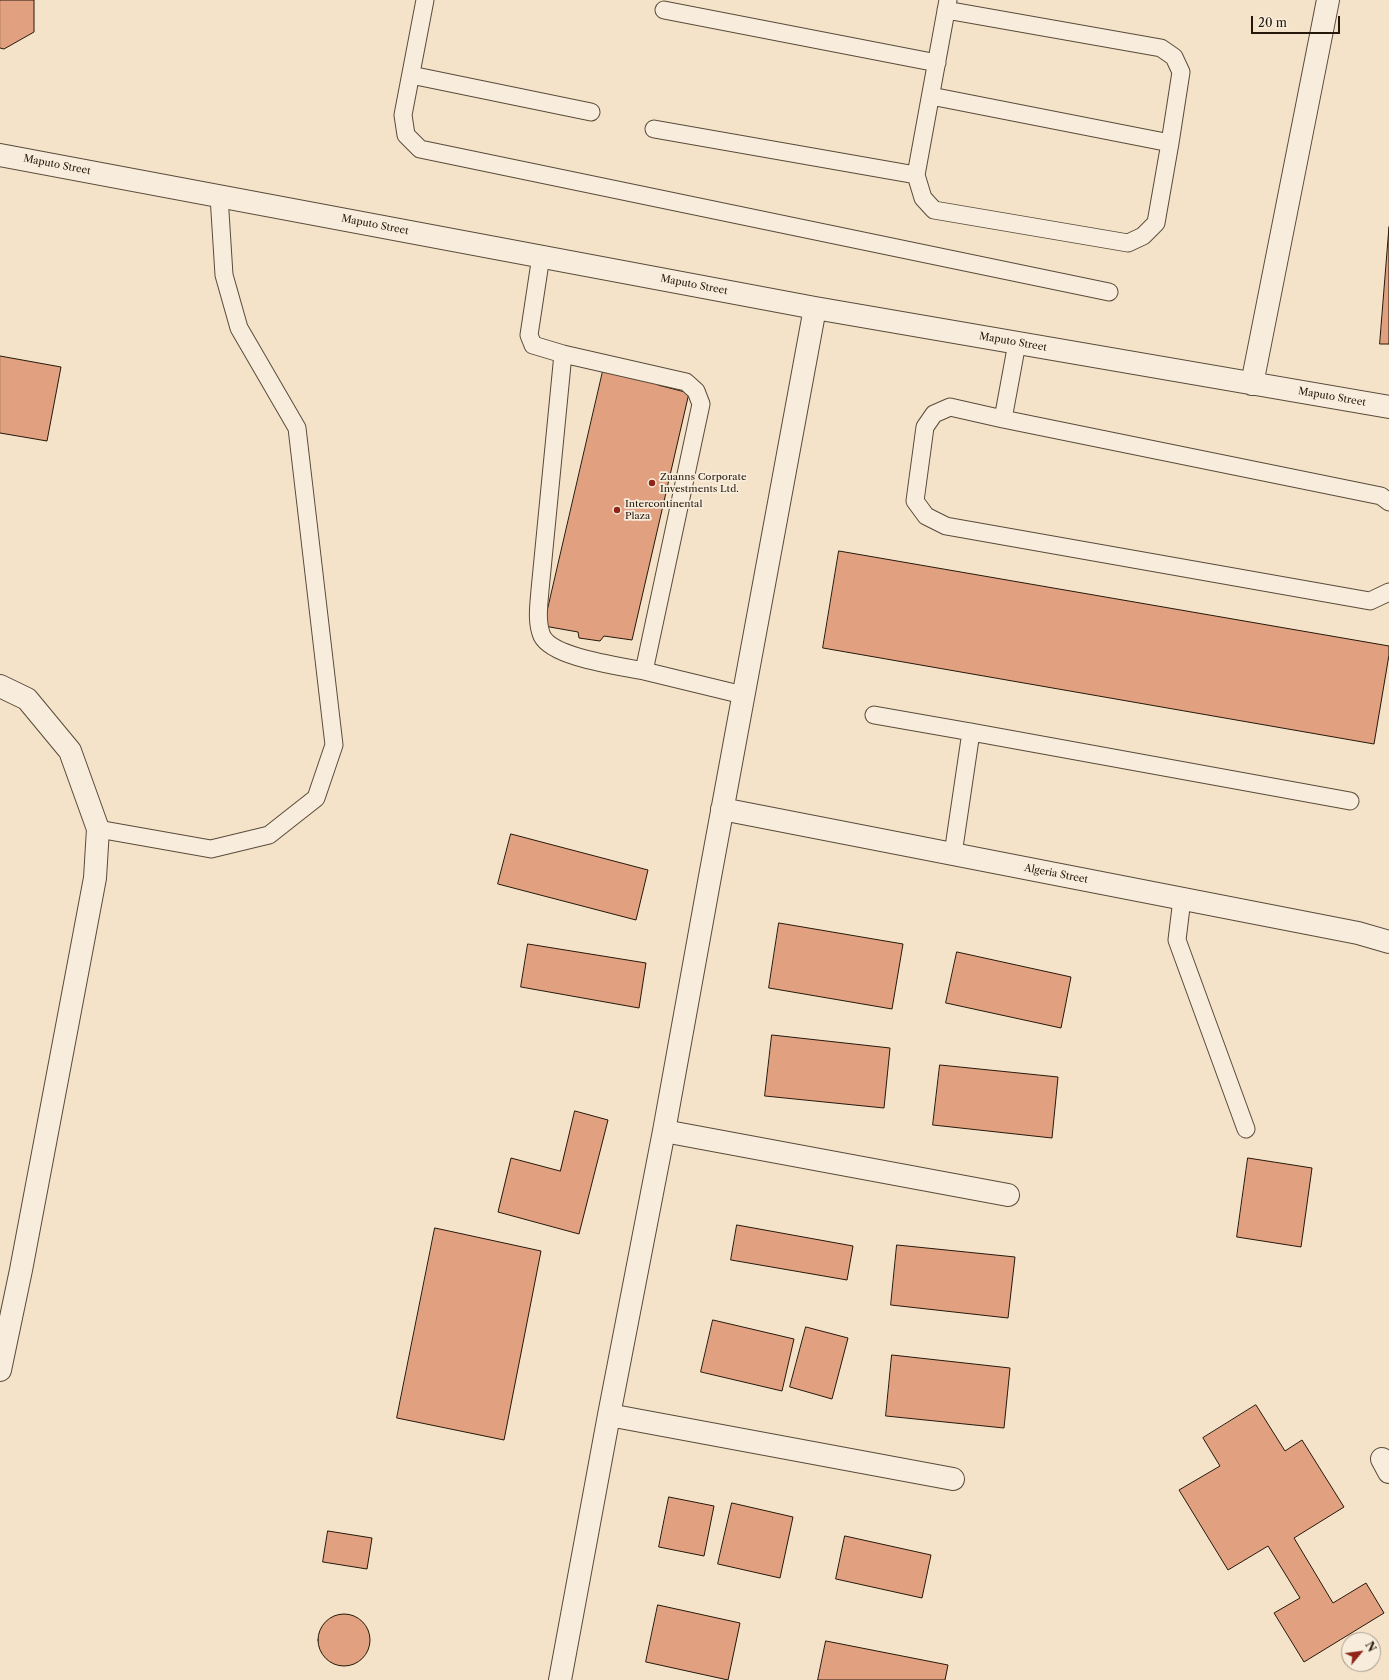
<!DOCTYPE html>
<style>
body{margin:0}
#map{position:relative;width:1389px;height:1680px;overflow:hidden;background:#f5e3c9;font-family:"Libre Caslon Text",serif}
canvas{display:block}
.north{position:absolute;left:1341px;top:1632px;width:40px;height:40px;box-sizing:border-box;background:#f8eddc;border:1px solid #a49888;border-radius:50%;rotate:61deg;font-size:11px;font-weight:700;line-height:16px;text-align:center;color:#25180b}
.north::after{content:'';display:block;margin:auto;width:14px;height:18px;background:#8f2418;clip-path:polygon(50% 0,100% 100%,50% 72%,0 100%)}
.scale{position:absolute;left:1251px;top:16px;width:89px;height:18px;box-sizing:border-box;border:2px solid #25180b;border-top:0;padding-left:5px;font-size:12px;line-height:14px;white-space:nowrap;color:#25180b;-webkit-text-stroke:3px #f8eddc;paint-order:stroke}
</style>
<div id="map">
<canvas width="1389" height="1680"></canvas>
<div class="north">N</div>
<div class="scale">20 m</div>
</div>
<script>
const ctx = document.querySelector('canvas').getContext('2d');
ctx.lineJoin = 'round';
function paint(path, color) {
  ctx.fillStyle = color;
  ctx.fill(path, 'evenodd');
}
function trace(path, color, width, dash) {
  ctx.strokeStyle = color;
  ctx.lineWidth = width;
  ctx.lineCap = dash ? 'butt' : 'round';
  ctx.setLineDash(dash || []);
  ctx.stroke(path);
}
function write(font, color, halo, rows, align = 'center') {
  ctx.font = font + ' "Libre Caslon Text",serif';
  ctx.lineWidth = 3.5;
  ctx.setLineDash([]);
  ctx.textBaseline = 'middle';
  ctx.strokeStyle = halo;
  ctx.fillStyle = color;
  for (const [text, x, y, turn = 0] of rows) {
    ctx.save();
    ctx.translate(x, y);
    ctx.rotate((+turn || 0) * Math.PI / 180);
    ctx.textAlign = isNaN(turn) ? turn : align;
    if (halo) ctx.strokeText(text, 0, 0);
    ctx.fillText(text, 0, 0);
    ctx.restore();
  }
}
const building = new Path2D(`
 M0,0h34v32l-30,17 -4,-1z
 M1389,227v117h-9z
 M0,356l61,11 -14,74 -47,-8z
 M603,371l55,8v6l31,8 -57,247 -28,-4 -4,5 -21,-3 -1,-6 -34,-6z
 M839,551l550,95v9l-15,89 -551,-96z
 M511,834l137,36 -12,50 -138,-36z
 M779,923l124,21 -11,65 -123,-21z
 M528,944l118,19 -7,45 -118,-21z
 M957,952l114,25 -10,51 -115,-25z
 M772,1035l118,13 -6,60 -119,-12z
 M940,1065l118,12 -6,61 -119,-13z
 M575,1111l33,9 -29,114 -81,-22 13,-54 49,13z
 M1248,1158l64,10 -11,79 -64,-10z
 M737,1225l116,21 -6,34 -116,-20z
 M435,1228l106,23 -37,189 -107,-22z
 M897,1245l118,12 -7,61 -117,-13z
 M713,1320l81,19 -12,52 -81,-19z
 M806,1327l42,11 -16,61 -42,-12z
 M892,1355l118,13 -6,60 -118,-12z
 M1256,1405l29,46 17,-11 42,67 -50,31 39,65 33,-20 18,30 -80,49 -30,-49 26,-15 -32,-52 -40,24 -49,-80 41,-24 -17,-28z
 M669,1497l45,9 -10,50 -45,-9z
 M732,1503l61,14 -13,61 -62,-14z
 M328,1531l44,7 -5,31 -44,-7z
 M845,1536l86,19 -9,43 -86,-19z
 M658,1605l82,18 -12,57 -82,-18z
 M318 1640a26 26 0 1 1 52 0a26 26 0 1 1-52 0Z
 M826,1641l122,24 -3,15h-127z`);
paint(building, '#e1a180');
trace(building, '#25180b', 1);
const lane = new Path2D(`
 M425,0l-22,115 3,20 14,14 689,143
 M664,10l273,53
 M946,10l215,38 13,9 7,15 -11,71 -14,80 -13,13 -15,7 -194,-33 -11,-12 -7,-23 32,-175
 M411,75l180,37
 M931,96l239,47
 M654,129l262,46
 M541,256l-12,79 4,10 30,9 123,28 10,9 5,13 -57,267 99,24
 M1017,343l-14,76 378,77 8,6
 M563,354l-23,236c-1,14 -4,32 2,46 11,22 79,30 102,35
 M1003,419l-53,-12 -16,7 -9,13 -10,74 11,15 20,10 424,75 19,-9
 M874,715l97,17
 M98,829l113,20 58,-14 47,-37 18,-53 -37,-317 -58,-100 -15,-53 -5,-79
 M953,854l18,-122 379,69
 M1182,899l-5,41 69,189`);
const street = new Path2D(`
 M0,155l815,153 574,99
 M1252,384l76,-384
 M0,686l27,13 43,52 28,78 -3,49 -74,392 -21,100
 M722,809l636,124 31,9
 M664,1131l344,64
 M609,1415l344,64
 M1382,1459l7,13
 M560,1680l49,-265 55,-284 45,-249 106,-574`);
trace(lane, '#594b3a', 19);
trace(street, '#594b3a', 24);
trace(lane, '#f8eddc', 17);
trace(street, '#f8eddc', 22);
for (const [x, y, r, color] of [
 [652,483,4,"#8f2418"],
 [617,510,4,"#8f2418"]
]) {
  const dot = new Path2D();
  dot.arc(x, y, r, 0, 2 * Math.PI);
  ctx.fillStyle = color;
  ctx.fill(dot);
  trace(dot, '#f8eddc', 1.5);
}
write('10px', '#25180b', '#f8eddc', [
 ["Maputo Street",57,165,11],
 ["Maputo Street",375,225,11],
 ["Maputo Street",694,285,11],
 ["Maputo Street",1013,342,10],
 ["Maputo Street",1332,397,10],
 ["Algeria Street",1056,874,11]
]);
write('10px', '#25180b', '#f8eddc', [
 ["Zuanns Corporate",660,477],
 ["Investments Ltd.",660,489],
 ["Intercontinental",625,504],
 ["Plaza",625,516]
], 'left');
</script>
